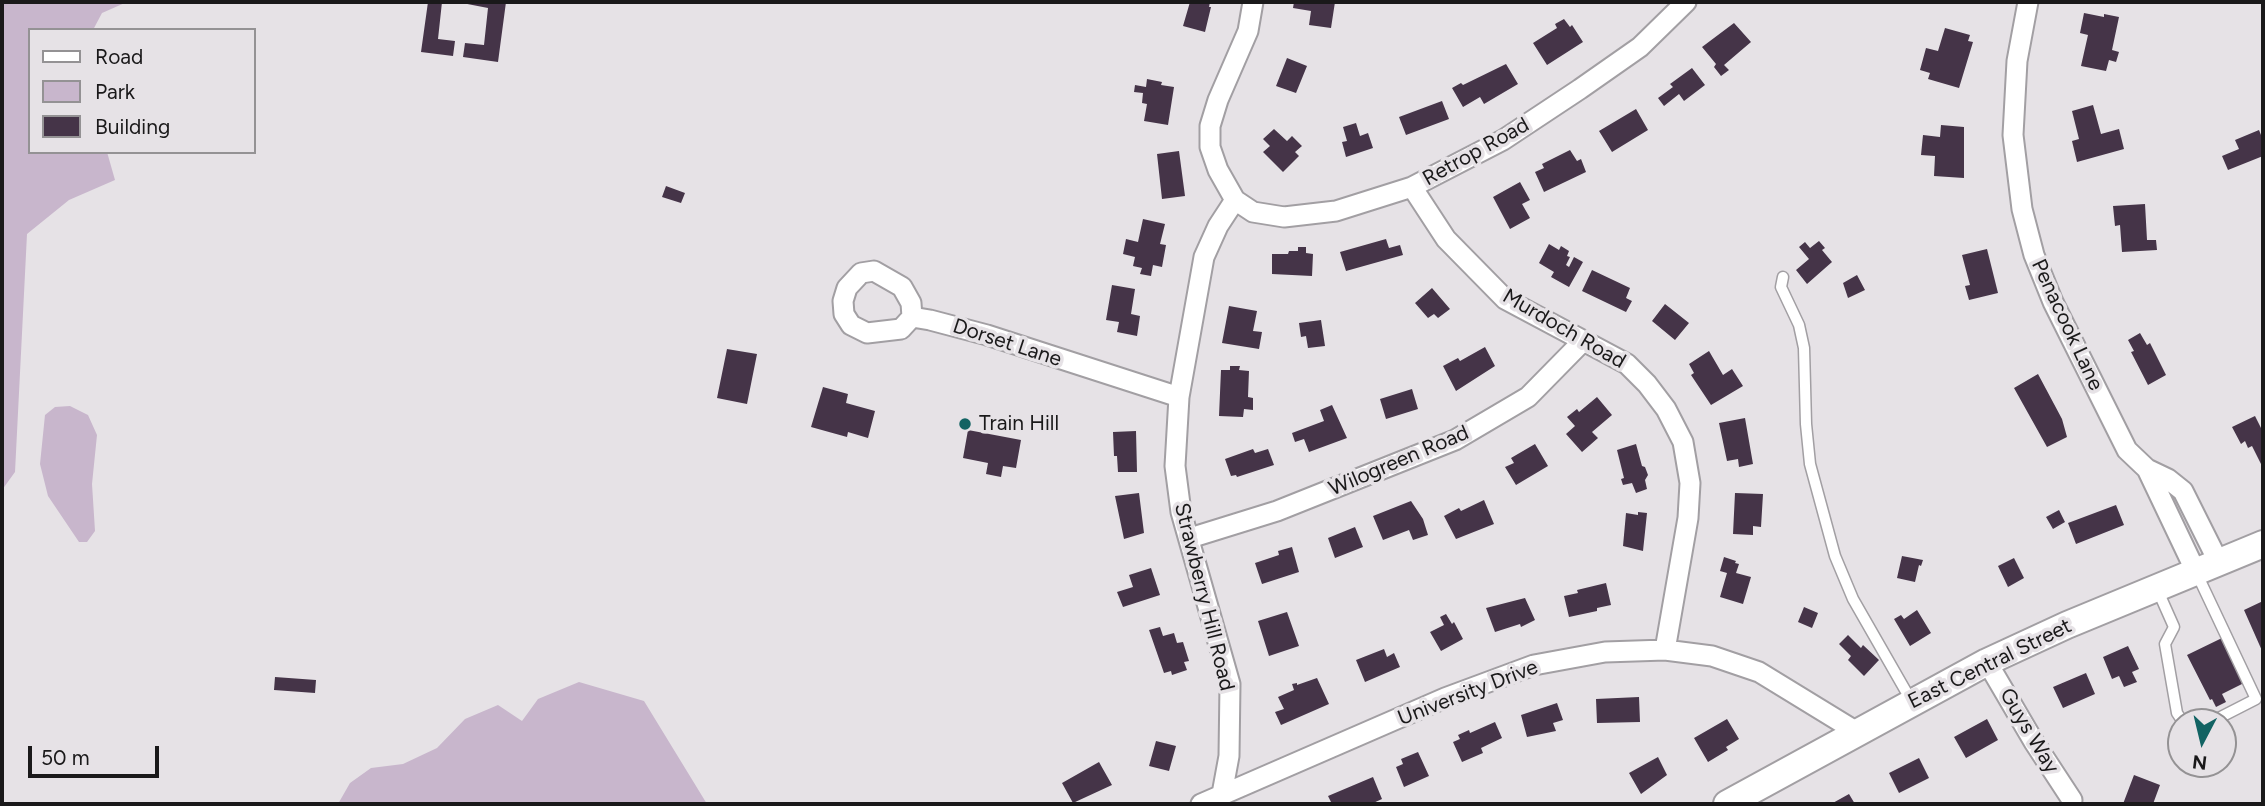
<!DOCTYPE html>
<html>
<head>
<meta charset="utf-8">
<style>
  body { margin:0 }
  #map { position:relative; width:2265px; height:806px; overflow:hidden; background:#e6e2e6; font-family:Figtree,sans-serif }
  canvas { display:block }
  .frame { position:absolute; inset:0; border:4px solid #1a191a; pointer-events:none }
  .legend { position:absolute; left:28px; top:28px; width:228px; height:126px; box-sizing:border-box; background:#e6e2e6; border:2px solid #949294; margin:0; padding:9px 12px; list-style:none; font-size:21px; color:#1a191a }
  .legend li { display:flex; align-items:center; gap:14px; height:35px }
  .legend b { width:35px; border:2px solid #949294 }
  .north { position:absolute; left:2167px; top:708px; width:70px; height:70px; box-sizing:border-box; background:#e6e2e6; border:2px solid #949294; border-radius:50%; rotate:187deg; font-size:19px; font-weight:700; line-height:28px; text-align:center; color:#1a191a }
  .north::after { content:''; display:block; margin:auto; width:24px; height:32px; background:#126363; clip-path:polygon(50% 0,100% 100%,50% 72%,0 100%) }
  .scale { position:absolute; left:28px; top:746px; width:131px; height:32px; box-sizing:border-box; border:4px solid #1a191a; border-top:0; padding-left:9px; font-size:21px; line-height:24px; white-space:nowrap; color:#1a191a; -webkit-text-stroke:5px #e6e2e6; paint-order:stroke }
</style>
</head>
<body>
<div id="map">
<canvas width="2265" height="806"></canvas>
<div class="frame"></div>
<ul class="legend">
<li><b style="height:9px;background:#fff"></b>Road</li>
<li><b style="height:19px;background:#c8b6cc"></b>Park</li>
<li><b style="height:19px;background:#453448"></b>Building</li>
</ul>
<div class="north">N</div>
<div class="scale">50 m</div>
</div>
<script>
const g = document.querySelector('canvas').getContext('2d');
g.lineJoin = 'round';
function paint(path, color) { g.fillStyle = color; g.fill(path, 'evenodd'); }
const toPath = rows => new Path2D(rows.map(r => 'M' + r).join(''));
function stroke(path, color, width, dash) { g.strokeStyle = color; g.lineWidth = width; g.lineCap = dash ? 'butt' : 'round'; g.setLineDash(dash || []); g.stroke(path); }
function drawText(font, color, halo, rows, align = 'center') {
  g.font = font + ' Figtree,sans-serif'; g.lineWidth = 7; g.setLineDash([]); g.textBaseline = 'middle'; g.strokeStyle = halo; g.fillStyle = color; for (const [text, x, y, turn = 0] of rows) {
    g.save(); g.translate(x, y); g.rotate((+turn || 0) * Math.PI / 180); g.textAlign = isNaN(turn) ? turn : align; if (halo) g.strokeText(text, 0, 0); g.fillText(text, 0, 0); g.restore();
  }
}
const green = toPath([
  [2,2,127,2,102,13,93,30,30,30,30,152,107,152,115,180,69,200,27,234,15,472,2,490],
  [70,406,88,415,97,435,92,484,95,531,87,542,79,542,48,496,40,464,45,415,55,407],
  [579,682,644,701,707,804,338,804,350,783,371,768,403,764,437,748,465,719,498,705,522,721,538,699]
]);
const building = toPath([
  [428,2,442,2,438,39,455,41,453,56,421,52],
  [457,2,506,2,498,62,463,57,465,43,484,45,488,8],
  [1190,2,1210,2,1209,7,1211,7,1205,32,1183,26],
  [1294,2,1335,2,1331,28,1309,25,1311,11,1293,8],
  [2084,13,2104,17,2104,14,2119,17,2112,50,2119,52,2116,62,2109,60,2106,71,2081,66,2088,35,2080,33],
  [1564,19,1570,27,1572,25,1583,42,1547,65,1533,43,1557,28,1555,24],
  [1734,23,1751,42,1724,65,1729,70,1721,76,1714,67,1716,64,1702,47],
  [1945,28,1970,35,1968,41,1973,42,1959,88,1928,79,1930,73,1920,70,1926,48,1938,51],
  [1287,58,1307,66,1296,93,1276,86],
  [1506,64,1518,84,1484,104,1480,97,1463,107,1452,88,1461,83,1463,85],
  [1692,68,1705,85,1684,101,1679,94,1664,106,1658,98,1673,87,1670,84],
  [1147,79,1162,82,1161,85,1174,87,1168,125,1144,121,1147,104,1142,103,1143,93,1134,92,1135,85,1146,87],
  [1442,101,1449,119,1406,135,1399,117],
  [2093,105,2101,134,2119,129,2124,149,2077,162,2072,141,2079,139,2072,111],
  [1636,109,1648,130,1612,152,1599,131],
  [1356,123,1360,136,1368,133,1373,148,1346,157,1342,142,1347,141,1343,127],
  [1941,125,1964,127,1964,178,1934,176,1935,156,1921,155,1923,135,1940,137],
  [1274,129,1287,141,1292,136,1302,146,1295,152,1299,156,1283,172,1263,152,1270,146,1263,139],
  [2259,130,2263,140,2263,156,2228,170,2222,156,2239,149,2235,140],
  [1570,150,1577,161,1581,159,1586,172,1544,192,1535,172,1544,168,1542,164],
  [1179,151,1185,196,1162,199,1157,154],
  [1520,182,1530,200,1522,204,1530,218,1510,229,1493,197],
  [666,186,685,193,681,203,662,197],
  [2145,204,2147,240,2156,240,2157,250,2122,252,2120,225,2115,226,2113,206],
  [1143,219,1165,224,1160,244,1166,245,1162,267,1153,265,1151,276,1140,274,1142,268,1133,266,1135,257,1123,254,1126,239,1138,242],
  [1386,239,1389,248,1400,245,1403,255,1346,271,1340,252],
  [1819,241,1825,248,1822,250,1832,262,1807,284,1796,270,1809,259,1799,247,1805,242,1810,248],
  [1549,244,1559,250,1561,246,1569,251,1567,256,1570,257,1566,265,1569,267,1574,257,1583,262,1569,287,1551,277,1554,272,1539,263],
  [1298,247,1306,247,1306,253,1313,254,1312,276,1272,274,1272,254,1288,254,1289,251,1298,251],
  [1987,249,1998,293,1969,300,1965,286,1970,285,1962,255],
  [1592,270,1630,288,1626,298,1632,301,1626,312,1582,291],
  [1857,275,1865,290,1848,298,1843,283],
  [1112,285,1135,289,1131,314,1140,316,1137,336,1117,332,1119,322,1106,320],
  [1432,288,1450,309,1438,318,1434,314,1428,318,1415,303],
  [1665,304,1689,323,1675,340,1652,321],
  [1229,306,1257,311,1253,331,1262,332,1259,349,1222,343],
  [1321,320,1325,346,1308,348,1306,336,1301,337,1299,323],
  [2140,333,2147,345,2150,343,2166,375,2148,385,2131,352,2134,351,2128,340],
  [1485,347,1495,366,1456,391,1443,366,1458,358,1460,361],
  [727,349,757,354,747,404,717,398],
  [1709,351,1723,375,1732,369,1743,386,1711,405,1691,375,1694,373,1689,364],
  [1230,366,1240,366,1239,370,1249,371,1248,397,1253,398,1253,410,1244,409,1243,417,1219,416,1221,370,1230,370],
  [2038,374,2062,419,2067,437,2047,447,2014,388],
  [823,387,848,394,846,403,875,411,868,438,848,432,847,437,811,427],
  [1412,389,1418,409,1386,419,1380,399],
  [1597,397,1612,415,1592,432,1598,438,1582,452,1566,434,1575,426,1567,417,1577,409,1579,412],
  [1332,405,1347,438,1309,452,1304,439,1295,442,1292,433,1324,421,1320,410],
  [2255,416,2263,432,2263,468,2252,446,2248,448,2245,441,2241,444,2232,427],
  [1745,418,1753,464,1739,467,1738,459,1727,461,1719,423],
  [968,430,1021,440,1016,468,1003,466,1001,477,986,474,988,463,963,458],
  [1136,431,1137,472,1118,472,1117,456,1114,456,1113,432],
  [1535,444,1548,466,1516,485,1505,467,1514,463,1511,458],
  [1636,444,1642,466,1645,467,1648,475,1645,480,1647,489,1636,493,1632,483,1623,485,1621,479,1624,478,1617,450],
  [1253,449,1255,453,1268,449,1274,465,1237,477,1236,475,1231,476,1225,459],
  [1139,493,1144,533,1124,539,1115,496],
  [1735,493,1763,494,1761,527,1753,526,1753,535,1733,534],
  [1484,500,1494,524,1456,539,1444,516,1459,508,1461,511],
  [1411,501,1423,519,1428,535,1413,540,1409,530,1383,540,1373,516],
  [2116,505,2124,525,2076,544,2068,523],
  [2059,510,2065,522,2053,529,2046,517],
  [1638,512,1647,513,1643,551,1623,546,1626,513,1638,515],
  [1355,527,1363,547,1335,558,1328,538],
  [1292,547,1299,572,1262,584,1255,563,1279,555,1278,551],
  [1902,556,1923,560,1921,566,1919,565,1915,582,1897,578],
  [1724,557,1736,561,1735,563,1739,564,1736,573,1751,577,1743,604,1720,597,1727,573,1720,571],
  [2014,558,2024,578,2008,587,1998,566],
  [1151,568,1160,595,1123,607,1117,592,1133,587,1129,575],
  [1606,583,1611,605,1597,608,1597,611,1569,617,1564,596,1578,593,1577,590],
  [1525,598,1535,620,1521,627,1520,624,1495,632,1486,608],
  [2263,601,2263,653,2244,610],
  [1804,607,1818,613,1812,628,1798,622],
  [1917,610,1931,633,1910,646,1894,619,1901,615,1904,619],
  [1287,612,1299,646,1269,656,1258,621],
  [1446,614,1452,624,1454,622,1463,639,1441,651,1430,632,1444,625,1440,617],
  [1160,627,1163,636,1174,633,1177,643,1183,642,1189,661,1184,662,1187,670,1172,675,1171,671,1164,673,1149,630],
  [1848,635,1861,648,1863,645,1879,660,1864,676,1848,660,1851,656,1839,644],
  [2222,638,2244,683,2222,694,2226,702,2216,707,2212,699,2210,700,2187,655],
  [2128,646,2139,669,2132,672,2137,682,2124,687,2119,676,2112,679,2103,657],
  [1384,649,1387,657,1394,653,1400,667,1365,682,1356,660],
  [2086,673,2095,694,2063,708,2053,687],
  [275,677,316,680,315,693,274,690],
  [1317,678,1329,704,1281,725,1275,712,1284,709,1278,697,1294,690,1292,684,1297,683,1297,685],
  [1639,697,1640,722,1597,723,1596,699],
  [1557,703,1563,720,1553,723,1556,731,1527,737,1521,715],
  [1727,719,1739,739,1726,747,1728,750,1708,762,1694,738],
  [1987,719,1998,740,1966,758,1954,737],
  [1495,722,1502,738,1481,748,1483,753,1462,762,1453,742,1460,739,1458,735,1469,730,1470,733],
  [1156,741,1176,746,1169,771,1149,766],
  [1418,752,1429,776,1404,787,1396,767,1403,764,1401,759],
  [1658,757,1667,775,1641,794,1629,773],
  [1919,758,1929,778,1899,793,1889,773],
  [1099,762,1112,785,1073,803,1062,783],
  [2134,775,2160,785,2153,804,2123,804],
  [1373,777,1382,799,1371,804,1332,804,1328,796],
  [1849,794,1855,804,1831,804]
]);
const service = toPath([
  [1783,277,1781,287,1799,325,1804,348,1806,424,1810,464,1835,556,1853,599,1912,702],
  [2197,574,2256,699,2211,722],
  [2158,591,2174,627,2165,644,2177,713,2183,722]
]);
const minor = toPath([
  [2028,2,2017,61,2013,135,2022,209,2034,255,2053,302,2127,450,2147,469,2168,479,2183,491,2219,563],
  [1412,187,1446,239,1505,299,1627,364,1647,384,1666,409,1683,442,1690,483,1688,518,1665,650],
  [1235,200,1253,212,1284,217,1336,211,1412,187,1503,140,1580,89,1640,47,1686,2],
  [912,317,911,303,902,287,874,271,861,273,847,288,843,301,844,314,851,325,867,333,901,329,912,317,930,320,987,335,1179,397],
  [2147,469,2196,572],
  [1190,538,1277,511,1455,440,1528,397,1583,341],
  [1987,662,2034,742,2072,800],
  [1222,794,1229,756,1230,684,1181,512,1175,466,1179,397,1204,257,1218,226,1235,200,1218,170,1210,147,1210,126,1218,100,1248,31,1253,2],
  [1201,804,1445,698,1534,665,1605,652,1665,650,1712,656,1759,672,1857,732]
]);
const secondary = toPath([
  [1727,804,1987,662,2067,625,2263,544]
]);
const markers = [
  [965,424,7,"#126363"]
];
const streetNames = [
  ["Retrop Road",1476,152,-29],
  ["Penacook Lane",2067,325,65],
  ["Murdoch Road",1564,329,30],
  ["Dorset Lane",1007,343,18],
  ["Wilogreen Road",1399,461,-23],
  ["Strawberry Hill Road",1204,597,76],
  ["East Central Street",1990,664,-26],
  ["University Drive",1468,693,-21],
  ["Guys Way",2029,731,59]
];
const poiNames = [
  ["Train Hill",979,424]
];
paint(green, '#c8b6cc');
paint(building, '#453448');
stroke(service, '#a29fa3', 13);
stroke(minor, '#a29fa3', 23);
stroke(secondary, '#a29fa3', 30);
stroke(service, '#fff', 10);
stroke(minor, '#fff', 19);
stroke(secondary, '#fff', 26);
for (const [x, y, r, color] of markers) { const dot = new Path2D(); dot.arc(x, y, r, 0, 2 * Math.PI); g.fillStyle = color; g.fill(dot); stroke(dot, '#e6e2e6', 2.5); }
drawText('21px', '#1a191a', '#e6e2e6', streetNames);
drawText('21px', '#1a191a', '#e6e2e6', poiNames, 'left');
</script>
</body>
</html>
